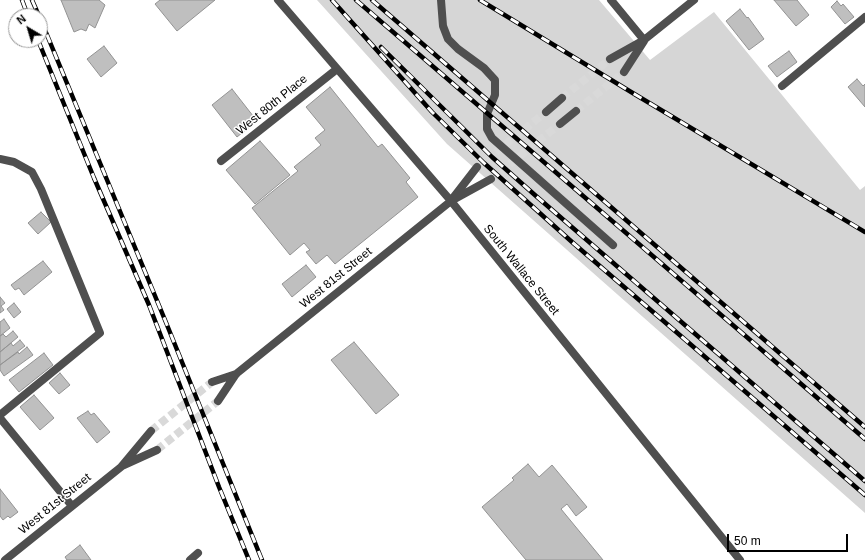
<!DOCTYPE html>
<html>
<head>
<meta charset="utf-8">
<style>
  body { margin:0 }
  #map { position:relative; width:865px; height:560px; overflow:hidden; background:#fff; font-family:Helvetica,sans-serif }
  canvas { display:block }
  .north { position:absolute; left:8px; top:8px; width:40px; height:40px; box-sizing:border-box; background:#fff; border:1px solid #999; border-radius:50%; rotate:322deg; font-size:11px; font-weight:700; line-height:16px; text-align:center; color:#000 }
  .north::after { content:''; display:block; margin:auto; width:14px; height:18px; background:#000; clip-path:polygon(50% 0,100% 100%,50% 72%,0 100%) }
  .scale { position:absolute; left:727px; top:534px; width:121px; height:18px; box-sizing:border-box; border:2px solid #000; border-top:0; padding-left:5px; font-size:12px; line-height:14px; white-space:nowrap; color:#000; -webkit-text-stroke:3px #fff; paint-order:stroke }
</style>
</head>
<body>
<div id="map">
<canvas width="865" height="560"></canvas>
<div class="north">N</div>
<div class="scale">50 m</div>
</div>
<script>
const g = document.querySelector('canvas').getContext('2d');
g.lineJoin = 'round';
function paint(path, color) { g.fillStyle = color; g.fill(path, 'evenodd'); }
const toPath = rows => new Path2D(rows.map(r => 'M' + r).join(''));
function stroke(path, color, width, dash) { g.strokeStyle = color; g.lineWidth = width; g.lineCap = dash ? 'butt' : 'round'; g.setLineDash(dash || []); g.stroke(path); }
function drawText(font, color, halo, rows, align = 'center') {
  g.font = font + ' Helvetica,sans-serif'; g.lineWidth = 3; g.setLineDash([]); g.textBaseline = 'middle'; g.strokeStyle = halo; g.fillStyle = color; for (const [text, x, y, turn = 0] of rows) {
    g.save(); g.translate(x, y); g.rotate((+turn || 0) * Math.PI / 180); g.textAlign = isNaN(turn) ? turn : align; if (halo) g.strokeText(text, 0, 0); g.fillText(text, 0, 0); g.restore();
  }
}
const green = toPath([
  [317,0,599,0,650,60,714,12,860,190,865,186,865,513,447,144]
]);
const building = toPath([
  [61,0,99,0,105,5,95,28,89,24,86,31,81,29,74,32,61,0],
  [160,0,215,0,177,31,155,4,160,0],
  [774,0,797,0,809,15,796,26,774,0],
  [837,1,841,6,843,4,854,17,845,24,831,7,837,1],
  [740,9,747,18,748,17,764,39,749,50,726,21,740,9],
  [104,46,117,63,101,77,87,59,104,46],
  [789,51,797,62,777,77,768,66,789,51],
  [857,79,863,86,865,84,865,107,848,87,857,79],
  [330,87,378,147,382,144,410,178,406,182,418,197,335,264,327,255,316,264,306,252,310,250,304,243,290,255,252,208,298,171,294,167,321,145,315,138,325,130,306,107,330,87],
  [232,89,257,121,237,137,212,105,232,89],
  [260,141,290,175,255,204,226,170,260,141],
  [41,212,51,222,38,234,28,223,41,212],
  [43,261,52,272,24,295,19,288,15,290,11,285,43,261],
  [306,265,316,277,292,297,282,284,306,265],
  [0,297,5,303,1,306,4,310,0,313,0,297],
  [14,303,21,312,14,318,7,309,14,303],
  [4,319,10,328,0,336,0,322,4,319],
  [13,331,18,337,0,352,0,336,3,334,6,337,13,331],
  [20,340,25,346,0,365,0,352,11,343,13,346,20,340],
  [354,342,399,395,376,414,331,360,354,342],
  [27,347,33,355,4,376,0,370,0,365,18,352,19,354,27,347],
  [44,353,53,365,19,392,9,380,44,353],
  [60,373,70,385,59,394,49,383,60,373],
  [34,395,54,418,40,430,20,407,34,395],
  [88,411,91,415,94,413,110,432,97,443,77,418,88,411],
  [528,464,539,477,552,465,587,507,576,516,567,504,561,509,603,560,526,560,482,507,514,480,512,478,528,464],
  [0,489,18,512,10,518,8,516,3,520,0,516,0,489],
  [80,545,91,560,67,560,65,557,80,545]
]);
const streetTunnel = toPath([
  [562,98,610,59],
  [576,111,624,72],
  [477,167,546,112],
  [491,179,560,124],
  [151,431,212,382],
  [157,450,218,401]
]);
const lane = toPath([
  [441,0,443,26,448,39,458,49,484,68,495,80,495,95,487,114,487,129,492,138,613,245],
  [782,86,865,17],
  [0,159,14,162,32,172,41,189,100,333,0,415],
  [190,560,198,553]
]);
const street = toPath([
  [278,0,451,201,740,560],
  [611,0,644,40],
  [610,59,644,40,694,0],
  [624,72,644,41],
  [546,112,562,98],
  [560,124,576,111],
  [221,161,337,69],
  [453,198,477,167],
  [212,382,236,374],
  [218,401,236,374,451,201,491,179],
  [0,418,72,506],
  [124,465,157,450],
  [5,560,121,467,151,431]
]);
const rail = toPath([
  [22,0,28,16],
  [32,0,39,16],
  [332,0,432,112,484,163,572,242,865,495],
  [356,0,865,439],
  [372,0,865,427],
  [480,0,636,95,865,232],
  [40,18,165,320,262,560],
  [38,40,94,178,149,305,219,487,249,560],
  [381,47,492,157,536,196,865,481]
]);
const streetNames = [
  ["West 80th Place",272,105,-39],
  ["South Wallace Street",521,270,51],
  ["West 81st Street",336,278,-39],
  ["West 81st Street",55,504,-39]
];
paint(green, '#d6d6d6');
paint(building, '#bfbfbf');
stroke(building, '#939393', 1);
stroke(streetTunnel, '#d9d9d9', 8, [8, 4]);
stroke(lane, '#4f4f4f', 8);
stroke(street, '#4f4f4f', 8);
stroke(rail, '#000', 4.5);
stroke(rail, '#fff', 3, [9]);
drawText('12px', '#000', '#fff', streetNames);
</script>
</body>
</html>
